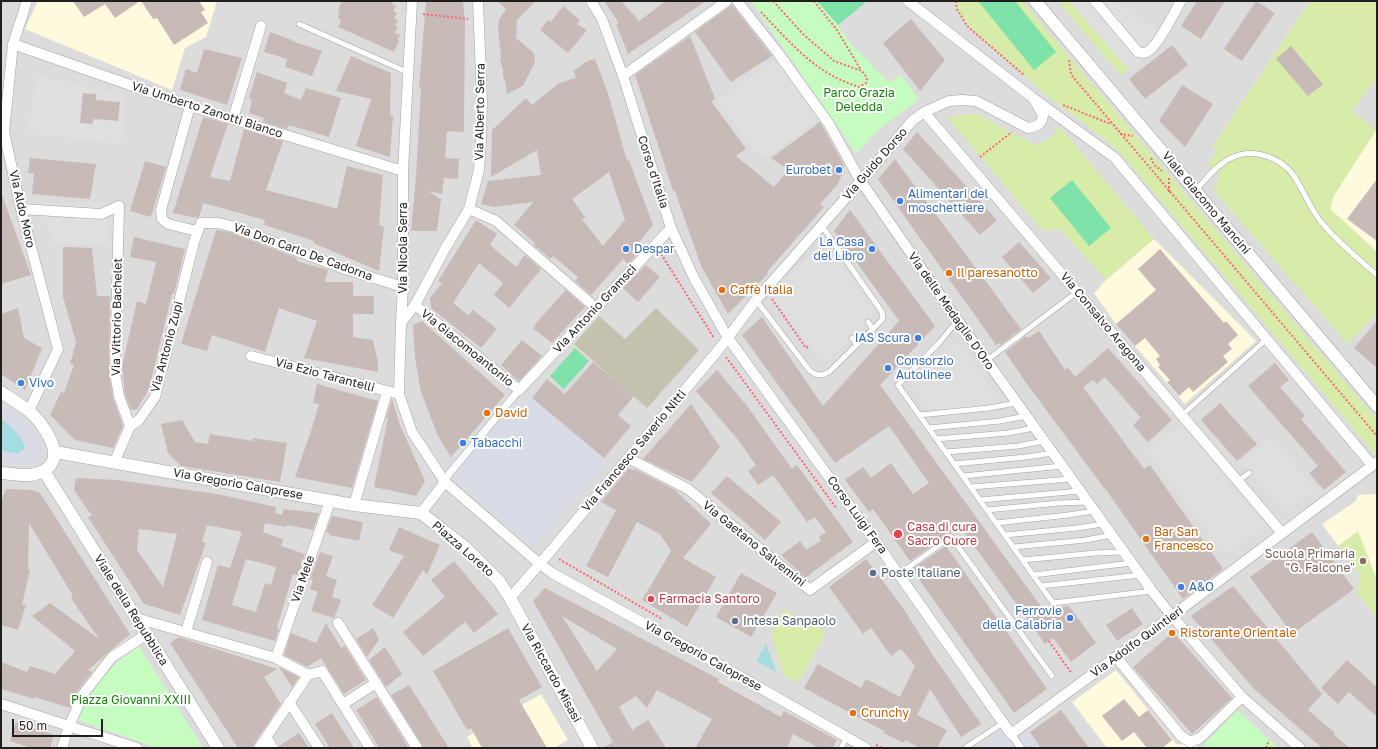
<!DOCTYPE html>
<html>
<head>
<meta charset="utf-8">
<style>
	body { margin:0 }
	#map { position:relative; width:1378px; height:749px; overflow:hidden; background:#f0eae4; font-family:"Golos Text",sans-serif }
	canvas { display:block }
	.frame { position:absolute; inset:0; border:2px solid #1f1f1f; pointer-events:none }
	.scale { position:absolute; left:12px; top:719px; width:91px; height:18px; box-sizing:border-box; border:2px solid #1f1f1f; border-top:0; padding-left:5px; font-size:12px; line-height:14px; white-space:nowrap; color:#1f1f1f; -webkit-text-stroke:3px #fff; paint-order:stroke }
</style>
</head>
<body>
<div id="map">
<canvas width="1378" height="749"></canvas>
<div class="frame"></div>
<div class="scale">50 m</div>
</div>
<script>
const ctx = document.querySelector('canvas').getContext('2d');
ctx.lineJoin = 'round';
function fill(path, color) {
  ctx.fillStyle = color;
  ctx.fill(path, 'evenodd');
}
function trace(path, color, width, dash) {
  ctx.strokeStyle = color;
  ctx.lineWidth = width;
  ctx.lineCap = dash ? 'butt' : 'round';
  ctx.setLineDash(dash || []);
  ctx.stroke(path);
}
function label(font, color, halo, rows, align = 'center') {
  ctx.font = font + ' "Golos Text",sans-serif';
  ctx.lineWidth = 4;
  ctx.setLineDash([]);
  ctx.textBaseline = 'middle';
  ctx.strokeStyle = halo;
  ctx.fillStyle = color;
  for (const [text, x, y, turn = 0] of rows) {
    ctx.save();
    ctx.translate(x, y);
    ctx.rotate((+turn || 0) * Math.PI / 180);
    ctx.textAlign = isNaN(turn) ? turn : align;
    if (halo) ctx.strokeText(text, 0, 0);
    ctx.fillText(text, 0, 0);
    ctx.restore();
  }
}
fill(new Path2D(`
	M1,1h1376v747h-1376z`), '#dddcdc');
fill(new Path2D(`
	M38,1h179l-11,36 -21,11 -13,42 -147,-61z
	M1377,128v124l-47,-43 3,-12z
	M1154,239l102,102 -71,63 -69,-80 -22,-31 12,-13z
	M1377,494v125l-19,-26 2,-17 -38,-52 34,-23 2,-6z
	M1116,670l60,74 19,1 5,3h-93l-35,-46z
	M541,694l27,46 -14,8h-81l-6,-11z`), '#fff9de');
fill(new Path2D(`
	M656,308l43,42 -52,58 -73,-64 25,-28 26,23z`), '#c5c1af');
fill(new Path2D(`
	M956,1h66l355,419v33l-2,1 -253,-299 -10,-10 -67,-51 -70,-61 -14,-16 -4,-8z
	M1057,1h12l59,68 -7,6z
	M1310,1h67v76l-25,34 24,19 -43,67 -3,12 47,43v61l-29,31 -134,-153 6,-15 -12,-11 9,-15 -5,-3z
	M969,114l11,1 29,17 28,13c11,-5 17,-8 22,-19l95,113 -48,41 -45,-50h-19l-94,-112 7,-2z
	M1358,531l19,49v39l-19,-26 2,-17 -22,-30z
	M784,609l42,23 -28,51 -14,-8 -13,-41z`), '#d6eca8');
fill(new Path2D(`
	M751,1h66l21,24 12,18 38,39 13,-7 18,24 -38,29 -25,25z
	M139,646l64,102h-45l-81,-28c4,-8 6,-16 11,-23 13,-21 31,-37 51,-51z
	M1237,710l42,38h-78z`), '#c6fcc0');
fill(new Path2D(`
	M817,1h48l1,1 -28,23z
	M978,1h37l41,51 -22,18z
	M1072,180l39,48 -22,18 -39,-48z
	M575,348l14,13 -25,28 -14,-13z`), '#7fe2a9');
fill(new Path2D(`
	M1069,1h44l56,37 -41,31z
	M777,60l42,59 -50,37 -15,-4 -37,-52z
	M35,75l92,21 -5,48 -94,-11z
	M41,203h66v41h-55z
	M818,248l16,9 42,57 -47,46 -5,2 -4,-2 -11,-14 -34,-46 -1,-4 1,-5z
	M959,342l41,60 -4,3 -65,7 -23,-33z
	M1182,425l84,101 -41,29 -78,-105z
	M1270,438l47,53 -33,21 -44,-49z`), '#dfdfdf');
fill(new Path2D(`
	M530,395l76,66 -73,86 -77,-67 -9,-16 61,-66 11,8z
	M1,404l19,14 10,10 9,13 4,9 -3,10 -6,4 -33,-2v-12l16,4 -7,-30 -9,-5z
	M1003,732l8,13 19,-13 11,16h-28l-2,-3 -4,3h-27z`), '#d9dbe6');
fill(new Path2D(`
	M1,419c11,7 19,16 24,28 -5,10 -15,5 -24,3z
	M766,644l10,28 -20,-11z`), '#a3dddf');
fill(new Path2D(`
	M73,1h67l-25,17 -10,-14 -21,13z
	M141,1h58l6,9 -4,2 7,11 -34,22 -17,-27 -4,1z
	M342,1h51l-1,3 4,2 -3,5 4,2 -3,5 4,2 -3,6 3,1 -3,6 5,2 -3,5 2,1 -5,11 -56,-25 3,-7 -3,-2 2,-6 -2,-2z
	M426,1h37l2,20 -1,111 -17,-1 -2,27 14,1 -1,20 -14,-1 -2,16 -14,-3 13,8 -4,32h-26l5,-55 5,-88h-2z
	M497,1h39l-19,19 -1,18 18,15 1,9 -12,24 -16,8 -2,-13 -2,-4v-8l-3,-9 1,-3 -3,-27 1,-11 7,-10z
	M604,1h17l18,20 27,-20h40l-78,53 -12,-30 3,-1z
	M1197,1h28l-24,38 -20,-13z
	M1256,1l19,12 -33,48 -18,-12z
	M732,5l40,51 -41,26 -36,-50z
	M563,6l17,14 -3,4 10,6 -19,23 -28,-23 8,-10 3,2z
	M911,19l34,41 -25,31 -37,-48z
	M270,32l22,8v1l30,10 -10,25 -27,-9 2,-8 -23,-7z
	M690,36l25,63 -4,2 35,48 -10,7 38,31 14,-17 -17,-12 49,-36 23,41 1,6 -6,15 -18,20 4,3 -57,65 1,2 -40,40 -27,-48 -26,-75h-2l-38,-116z
	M1172,45l16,20 -43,34 -16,-20z
	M1291,46l32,38 -15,12 -32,-37z
	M204,49l38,9 -15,47 -47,-15 6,-21 11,4z
	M351,56l40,17 -1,42 3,1 -3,41 -34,-11 15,-47 -35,-8z
	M595,59l13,34 19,68 2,-1 24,65 -22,27 5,4 -8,8 -5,-5 -32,36 -16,-14 3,-4 -25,-21 -3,3 -16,-14 1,-2 -21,-18 19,-23 -40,5 -12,-3 7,-23 53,-6 -4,-25 -46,27 1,-47 34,-32 6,7 27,-22 17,-5 -2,-7 13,-10zM609,172l16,48 -22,26 -21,-27 3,-2 -13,-18z
	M257,72l30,11 -3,10 17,7 5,-12 35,10 -12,39 -40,-12 -2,4 -24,-7 1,-4 -15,-5 3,-13 -3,-2z
	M1182,85l31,19 -28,43 -26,-26z
	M83,93l13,1v6l24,2 -2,19 -24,-2 -2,5 -12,-1z
	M203,117l25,7 -18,53 20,4 14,-52 39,12 -17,49 58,15 13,4 10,-43 36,9 -4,50 5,2 -5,44 -66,-28 1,-2 -50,-16 1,-5 -62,-17 -4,14 -2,1 -24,-5z
	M917,132l80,88 -17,15 -77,-86z
	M30,158l66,6 -6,35 -58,-5 2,-21h-6z
	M895,159l126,170 -20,16 -2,-2 -3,2 -118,-166z
	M145,161l21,6 -15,50 -21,-6z
	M1377,179v62l-30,-22z
	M1,195h1l29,80 -30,9z
	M850,210l85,116 -55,59 162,223 27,-2 27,37 -25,19 -18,-24 -8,6 -85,-118 -50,35 -37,-52 -4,3 -24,-32 18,-13 8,11 20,-15 22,31 16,-11 -40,-57 -54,37 -93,-128 20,-18 61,89 76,-85 -65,-90z
	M476,220l21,14 -7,11 26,22 9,-12 16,14 -32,39 -15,-13 9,-12 -24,-20 -26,40 15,12 5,-5 24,19 -16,19 -50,-40 -1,-10 12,-15 -4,-2z
	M216,230l13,2 68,26v3l31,9 -3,12h28v14h21v18h-21v23l20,3 5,23v9l-74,-14 13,-37 -38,-13 -14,44 -53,-17 -5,16 -26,-7z
	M134,237l51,12 -11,45h-2l-23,95 -12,20 -6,1 -6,-16 -3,-28 15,-65 9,3 10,-42 -26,-5z
	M1019,242l32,36 -18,15 -31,-36z
	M63,247l29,1 5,48h13l-1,78 4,24 10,28 -10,22 -38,-8 -25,-25 11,-23 3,1 10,-28 -4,-1 6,-22 -13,-45z
	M1160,249l64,74 2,-2 12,14 -10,9 4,5 -9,7 5,6 -35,30 -4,-5 -10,9 -12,-14 3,-2 -12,-13 2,-2 -4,-6 4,-3 -15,-18 -10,8 -19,-22 40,-34 -18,-21z
	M646,265l14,12 -22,25 -15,-14z
	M566,290l19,17 -33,36 -19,-15 3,-3 -1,-1z
	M18,308l6,30 18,10 -17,42 -24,-16v-60z
	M422,321l83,74 -54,62 -13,-21 -17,-44 -6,-34 -2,-33z
	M1377,321v47l-23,-20z
	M1039,331l26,39 3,-3 7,10 33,-29 64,72 -24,22 -15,-17 8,-7 -36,-41 -8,7 -4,-4 -10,7 61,82 6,-4 73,104 -40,30 -79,-112v1l-75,-101 -24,-35 21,-16 2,2z
	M522,340l20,16 -23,25 -18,-16z
	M593,362l41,34 -16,19 13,11 -27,32 -72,-60 15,-19 18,15z
	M1275,363l14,17 -9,7 25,29 -4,3 45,53 -22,18 -15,-17 9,-7 -70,-80z
	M717,370l30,36 45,63 5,-4 56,77 -48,36 -24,-23 19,-14 6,9 15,-9 -2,-4 7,-5 -11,-15 -8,5 -34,-47 -15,10 -10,-14 8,-6 -21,-29 -39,-45z
	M317,384l61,17 -26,87 -57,-11 16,-46 8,-27 -6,-1z
	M392,399l8,26 25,56 -9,15 -42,-9 14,-69h-2z
	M1220,403l37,41 -20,17 -36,-41z
	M691,404l29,43 -28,35 -49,-23z
	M182,420l13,22 13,2 2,-10 43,7v-3l34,5 -7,39 -99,-16 -13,-13 -7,-29z
	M629,468l4,2 2,-1 40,21 36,34 -28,34 33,19 -29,50 -45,-27 29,-49 -11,-17 -23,-12 -29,55 -22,-11 30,-56 -15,-8z
	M727,476l54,46 -16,18 -54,-47z
	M76,478l41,2 100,14 59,13 -1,6 7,2 2,-6 35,4 -6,17 -26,-5 -1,2 -21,-4 -2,9 20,7 -2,7 24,8 -7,21 -5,-1 -16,54 2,1 -4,12 -73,-21 16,-55 12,3 12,-36 -35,-7 -5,17 4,1 -26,72 -36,-11 -56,-87 4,-1 -18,-26zM139,529l38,5 -14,53 -26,-37zM246,559l30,8 -5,18 -6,-2 -9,29 -24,-7z
	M6,489l26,1 8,3 90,141 -42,36 4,2 -14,18 -8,18 -36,-11v2l-33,-10v-27l26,10 3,-6 25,8 20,-23 -43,-35 18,-13 49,36 -28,-41 2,-2 -44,-73 -1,46 2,1 -8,35h4l-8,25 -17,-5v-122z
	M332,516l31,6 -4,19 -30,-6v-2l-3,-1z
	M399,527l41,18 -13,30 -4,-5 -30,48 -21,-13 32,-49 -15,-6z
	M1312,532l42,57 -62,45 -42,-57z
	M946,546l101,143 -33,24 -101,-142 2,-2 -1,-1z
	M320,552l13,4 -7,20 11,4 -5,17 9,3 -7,18 -23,-7 7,-19 -8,-3 3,-9 -3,-1z
	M866,559l37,49 29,46 49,70 -20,13 -31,-48 -13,26 30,15 -10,18h-17l-15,-8 -1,3 -21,-10 1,-2 -80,-43 14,-24 43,24 5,-9 34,18 15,-31 -14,-17 -10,7 -20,-28 -8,6 -34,-47z
	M454,561l44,53 -24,19 -9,-11 -42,34 -20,-24 42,-35 -14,-17z
	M741,573l36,20 -26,44 -35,-20z
	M1233,586l89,108 -14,16 27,23 -1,2 16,13h-28l-68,-59 -63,-73z
	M545,588l174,91 -1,3 63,35 3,-6 53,29 -5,8h-13l-26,-14 -6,14h-92l17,-29 -55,-29 -10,18 -11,-12 -17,11 13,23 16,-10 18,28h-63l10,-6 -80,-141zM562,616l55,33 -20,22z
	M1132,608l11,16 -26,17 -11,-16z
	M326,623l15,25 4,-2 21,34 -22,14 -23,-36 -14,9 -23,-12 7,-22 25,10z
	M373,628l6,11 -12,18 -11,-18z
	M508,628l34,59 -23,13 28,48h-65l-11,-20 -4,2 -34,-59z
	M1173,632l59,66 -40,36 -59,-67z
	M179,637l98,32 -13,8 17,27 -27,40 -1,4h-15l-68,-105z
	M385,647l17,27 -16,13 -17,-27z
	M1347,660l30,27v30l-28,-25 -11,12 -17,-16z
	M279,667l20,10 -7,10z
	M409,685l40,63h-26l-1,-3 -31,-50z
	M377,697l32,51h-30l-23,-38z
	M1124,699l15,18 9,-7 24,30 -10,8h-15l-13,-16 -12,9 -20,-25z
	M1061,710l28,38h-48l-11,-16z
	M332,713l22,35h-24l-15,-24z
	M16,722l38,13 -4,13h-19l-21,-7z
	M299,733l10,15h-30v-2z`), '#c8bbb7');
const service = new Path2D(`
	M299,24l110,49
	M1196,190c10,-11 20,-24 33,-31 22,-12 51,-3 65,17 10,15 16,33 28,47 16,19 36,36 55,52
	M756,300l54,71c7,5 12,5 19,1l52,-51 2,-3 -1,-6 -60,-86
	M957,321l-18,22 -41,42 155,218 99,-12
	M868,322l5,7
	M852,338l5,7
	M986,361l91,-69
	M919,415l70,-7 27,-5
	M1182,415l85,-76
	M929,428l71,-7 26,-5
	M936,439l72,-6 26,-5
	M946,452l72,-6 26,-5
	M954,464l72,-7 27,-4
	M963,476l99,-10
	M1238,481l11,-8
	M971,487l100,-8
	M980,500l100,-9
	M987,510l72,-7 29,-1
	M996,523l72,-8 26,-4
	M1005,535l72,-7 26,-4
	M1014,547l72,-7 26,-5
	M1023,560l72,-7 28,-1
	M899,574l52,-37 101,139
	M1033,575l98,-12
	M1041,586l100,-11
	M841,748l6,-11
	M965,748l38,-25`);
const pedestrian = new Path2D(`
	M445,482l4,-8 70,-84
	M1011,734l10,14`);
const minor = new Path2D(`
	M27,1l-14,43 -9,88 17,77 37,140 -29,62
	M412,1l-9,170v116l-2,36 -2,71 13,38 33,50 95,82 12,9 166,91 148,84
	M591,1l11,18 21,57 48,152 23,50 34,60 148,204 135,192 161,-118 205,-154
	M737,1l41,52 51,71 31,56 91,131 201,280 20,25 70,81 58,51
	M908,1l125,97 82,60 257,307
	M1095,1l43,51c3,1 6,1 9,0 10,-4 28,-41 34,-51
	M13,44l177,62 213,65
	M623,76l104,-75
	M190,106l-29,104 1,9 6,5 29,7
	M924,112l358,421
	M233,119l28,-93
	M21,209l80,5 18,-8 -4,167 4,23 11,30
	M469,209l27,12 100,87
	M415,305l104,85 152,-162
	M401,323l14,-18 31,-58 23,-38 10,-39 2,-29 1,-40 -4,-100
	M251,356l148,38
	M628,458l60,31 122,101 66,-48
	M114,463l16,-37 9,-6 16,-23 39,-155 7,-19h16l14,3 114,43 58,18
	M354,505l33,-113
	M421,513l24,-31
	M510,598l39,-45 171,-205 36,-48 124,-141 32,-38 12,-9 25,-11 13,-1 14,1 52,27c8,-1 14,-3 15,-13l-10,-17
	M136,618l140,40 32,17 14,-4 48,77
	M338,623l79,125
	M186,632l21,-70
	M1116,657l65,79 9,6 10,-4 42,-41
	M276,658l54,-157
	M289,702l30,46
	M1,704l136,44
	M343,704l33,-21
	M266,737l7,11
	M62,748l7,-22 15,-33 28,-36 35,-23
	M259,748l49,-73`);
const tertiary = new Path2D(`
	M1035,1l342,405
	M1,392c9,6 19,12 28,19 14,12 40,47 14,60 -12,7 -29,3 -42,2
	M55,452l299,53 67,8 45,35 33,33 11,17 82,150
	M44,471l174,277`);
trace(service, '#a3a3a3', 6);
trace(pedestrian, '#a3a3a3', 8);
trace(minor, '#a3a3a3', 11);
trace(tertiary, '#a3a3a3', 13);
trace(new Path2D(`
	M814,1l23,29 24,40
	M956,1l1,8 10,17 57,49
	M761,12c22,23 44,49 72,64 7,4 15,7 23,10l3,1 7,-4 1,-5 -5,-7 -28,-10 -31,-27 -30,-33
	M423,14l45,5
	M1069,60l2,14 2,3 304,359
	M1063,105l48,19
	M1120,134l13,2
	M980,157l32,-25
	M1151,158l3,7 8,6
	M1169,178v14
	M661,254l53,84
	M772,299l34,49 3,-2
	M726,357l111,152
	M559,559l103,60
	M1049,641l23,33
	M876,745l6,3
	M1266,748l3,-8`), '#ff6673', 2, [2, 2]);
trace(service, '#fff', 5);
trace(pedestrian, '#fff', 7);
trace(minor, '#fff', 10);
trace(tertiary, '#fff', 12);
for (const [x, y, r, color] of [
	[839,170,4,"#3f7fe0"],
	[900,201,4,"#3f7fe0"],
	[626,249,4,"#3f7fe0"],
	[872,249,4,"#3f7fe0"],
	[949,273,4,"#e8710a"],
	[722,290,4,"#e8710a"],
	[918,338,4,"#3f7fe0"],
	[888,368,4,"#3f7fe0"],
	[21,383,4,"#3f7fe0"],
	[487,413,4,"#e8710a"],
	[463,443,4,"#3f7fe0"],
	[898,534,5,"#e0444e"],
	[1146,539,4,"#e8710a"],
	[1363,561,4,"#8d6e63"],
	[873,573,4,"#5c6f8a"],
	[1181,587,4,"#3f7fe0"],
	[651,599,4,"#e0444e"],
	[1070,618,4,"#3f7fe0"],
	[735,621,4,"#5c6f8a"],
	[1172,633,4,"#e8710a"],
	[853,713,4,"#e8710a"]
]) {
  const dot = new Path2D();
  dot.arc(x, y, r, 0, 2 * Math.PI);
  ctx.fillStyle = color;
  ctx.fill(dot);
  trace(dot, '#fff', 1.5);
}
label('12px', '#148207', '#fff', [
	["Parco Grazia",859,93],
	["Deledda",859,107],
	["Piazza Giovanni XXIII",131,700]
]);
label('12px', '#1f1f1f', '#fff', [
	["Via Umberto Zanotti Bianco",207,110,18],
	["Via Alberto Serra",480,112,-89],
	["Via Guido Dorso",875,164,-49],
	["Corso d'Italia",653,172,72],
	["Viale Giacomo Mancini",1206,203,50],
	["Via Aldo Moro",22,209,77],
	["Via Nicola Serra",403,248,-90],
	["Via Don Carlo De Cadorna",303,252,20],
	["Via Antonio Gramsci",595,309,-47],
	["Via delle Medaglie D'Oro",951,311,55],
	["Via Vittorio Bachelet",117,317,-89],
	["Via Consalvo Aragona",1103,322,50],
	["Via Antonio Zupi",167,347,-75],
	["Via Giacomoantonio",467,348,39],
	["Via Ezio Tarantelli",325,375,15],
	["Via Francesco Saverio Nitti",634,451,-50],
	["Via Gregorio Caloprese",238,484,10],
	["Corso Luigi Fera",857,515,54],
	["Via Gaetano Salvemini",754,544,39],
	["Piazza Loreto",463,549,41],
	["Via Mele",303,579,-71],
	["Viale della Repubblica",131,610,58],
	["Via Adolfo Quintieri",1137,642,-36],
	["Via Gregorio Caloprese",703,656,29],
	["Via Riccardo Misasi",551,673,61]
]);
label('12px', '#366cbe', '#fff', [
	["Eurobet",831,170,"right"],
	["Alimentari del",908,194],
	["moschettiere",908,208],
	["La Casa",864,242,"right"],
	["del Libro",864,256,"right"],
	["Despar",634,249],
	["IAS Scura",910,338,"right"],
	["Consorzio",896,361],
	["Autolinee",896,375],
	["Vivo",29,383],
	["Tabacchi",471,443],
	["A&O",1189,587],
	["Ferrovie",1062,611,"right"],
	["della Calabria",1062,625,"right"]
], 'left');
label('12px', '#c56008', '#fff', [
	["Il paresanotto",957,273],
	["Caffè Italia",730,290],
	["David",495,413],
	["Bar San",1154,532],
	["Francesco",1154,546],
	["Ristorante Orientale",1180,633],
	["Crunchy",861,713]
], 'left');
label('12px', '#be3a42', '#fff', [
	["Casa di cura",907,527],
	["Sacro Cuore",907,541],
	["Farmacia Santoro",659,599]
], 'left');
label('12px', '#785e54', '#fff', [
	["Scuola Primaria",1355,554],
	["\"G. Falcone\"",1355,568]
], 'right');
label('12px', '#4e5e75', '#fff', [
	["Poste Italiane",881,573],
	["Intesa Sanpaolo",743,621]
], 'left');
</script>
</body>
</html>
